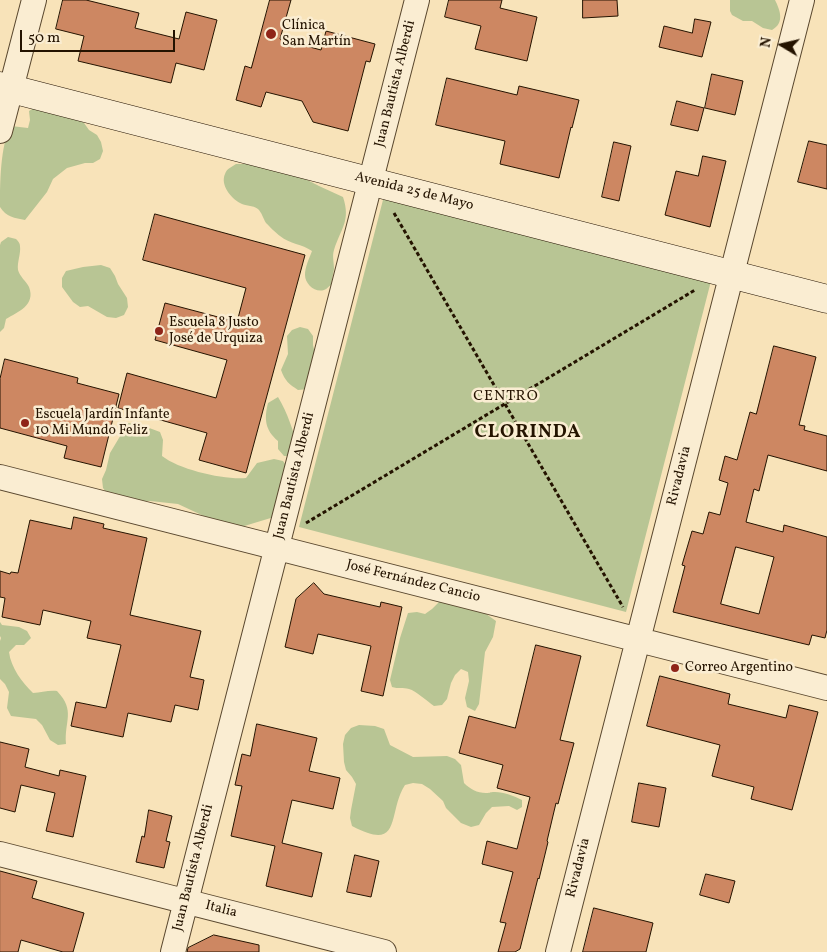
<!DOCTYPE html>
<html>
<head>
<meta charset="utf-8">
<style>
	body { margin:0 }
	#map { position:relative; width:827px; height:952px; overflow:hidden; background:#f8e3b9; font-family:Vollkorn,serif }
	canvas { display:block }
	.north { position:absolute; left:757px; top:20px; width:50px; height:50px; -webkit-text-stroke:4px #faedd2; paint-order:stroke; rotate:279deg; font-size:14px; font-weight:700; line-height:20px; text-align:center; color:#241300 }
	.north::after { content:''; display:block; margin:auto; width:18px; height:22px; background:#241300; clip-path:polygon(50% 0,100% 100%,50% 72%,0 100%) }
	.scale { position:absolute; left:20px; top:30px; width:155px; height:22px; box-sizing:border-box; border:2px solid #241300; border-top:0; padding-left:6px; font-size:15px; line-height:18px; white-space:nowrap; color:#241300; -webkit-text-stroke:4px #faedd2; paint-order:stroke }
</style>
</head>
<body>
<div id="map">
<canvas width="827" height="952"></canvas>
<div class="north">N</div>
<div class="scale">50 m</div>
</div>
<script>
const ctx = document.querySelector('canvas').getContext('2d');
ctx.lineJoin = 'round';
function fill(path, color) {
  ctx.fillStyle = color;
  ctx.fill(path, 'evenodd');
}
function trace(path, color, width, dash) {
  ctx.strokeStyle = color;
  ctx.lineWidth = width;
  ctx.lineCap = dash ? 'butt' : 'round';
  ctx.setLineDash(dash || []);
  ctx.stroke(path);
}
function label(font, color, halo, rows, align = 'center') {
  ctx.font = font + ' Vollkorn,serif';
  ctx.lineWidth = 5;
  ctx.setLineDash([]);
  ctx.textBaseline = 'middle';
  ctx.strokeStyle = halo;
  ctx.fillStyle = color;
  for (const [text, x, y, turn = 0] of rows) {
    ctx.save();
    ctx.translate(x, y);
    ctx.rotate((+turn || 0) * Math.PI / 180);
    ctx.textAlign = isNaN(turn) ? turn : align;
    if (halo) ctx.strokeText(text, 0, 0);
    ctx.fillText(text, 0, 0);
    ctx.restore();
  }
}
fill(new Path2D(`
	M730,0h45c5,10 10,23 -3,30l-9,-2 -11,-7h-9l-11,-6 -2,-4z
	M37,106l40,12 7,5 5,7 8,5 4,7 2,9 -3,8 -7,4h-8l-18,5 -14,11 -6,13 -22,28c-10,-2 -19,-3 -25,-13 0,-22 0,-62 11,-81l17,2 2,-8 -1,-9z
	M236,164h17l35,6 31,16 24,11c8,24 -2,31 -9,53 -2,6 0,12 0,19 -1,5 -2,11 -3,16 -2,1 -4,4 -7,5 -9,3 -19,-6 -19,-15 0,-8 4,-16 7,-24 -10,-7 -22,-7 -32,-15 -3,-2 -11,-10 -14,-13 -3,-5 -4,-10 -8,-14 -5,-4 -13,-3 -18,-6 -9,-5 -20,-18 -15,-29 2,-6 7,-7 11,-10z
	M384,196l327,85 -85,331 -327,-85z
	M8,237l8,2c2,2 4,4 4,7 1,8 -3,16 -2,24 2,7 8,11 11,17 7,18 -11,25 -23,32l-2,9 -4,4v-87l1,-3z
	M101,265l9,3 5,8 3,8 9,14 1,9 -4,8 -8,3 -9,-1 -19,-11 -8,1 -7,-5 -11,-15v-9l4,-7 17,-4z
	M300,327l8,2 5,7v9l4,18 -9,26 -10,1c-9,-6 -13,-9 -17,-20l7,-16 -1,-18 5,-6z
	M278,397c10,17 15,33 20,51l-5,8h-9l-6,-7v-8c-13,-11 -14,-22 -10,-38z
	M128,423l16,3 16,6 3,8 -1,16c18,14 62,24 84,22l11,-15 17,-4 9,2 5,7 -14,49 -33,10 -33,-9 -30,-14 -28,-3h-9l-9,1 -24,-7 -5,-7 -1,-9 4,-9 4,-17z
	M447,601l35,10 14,10 -3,16 -8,15 -6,52 -4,7 -8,-4 -2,-9 4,-17 -1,-9 -7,-3 -6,6 -4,8 -4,16 -5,6 -8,1c-7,-5 -18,-15 -25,-17 -6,-2 -11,0 -17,-2l-2,-7 10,-42 8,-25 9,-1 8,2 7,-5 7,-7z
	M0,622l2,3 17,2 8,4 4,7 -7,7h-8l-7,7c2,16 13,30 24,41 8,0 15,-3 24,-2 19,20 7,30 9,53l-8,1 -8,-5 -8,-15 -6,-6 -25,-3 -4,-8 2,-16 -4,-8 -5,-5v-38l1,-3 -1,-2z
	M359,725l16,1 9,3 6,16 23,12 34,-1 8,3 6,6 3,18c6,6 13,10 22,10 6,0 2,-1 9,-1 9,0 19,4 27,8v7l-5,3 -8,-4 -17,1 -6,6 -7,12 -8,2 -10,-4 -15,-15 -3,-7 -13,-12 -8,-5 -9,-1 -8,2c-18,28 -2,68 -53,41l-2,-8 1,-8 5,-26 -4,-7 -6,-7 -2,-8 -1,-18 2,-9 6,-7z`), '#b8c594');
const building = new Path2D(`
	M63,0h23l53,13 -4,15 44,11 7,-27 31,8 -13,50 -28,-7 -5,20 -93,-22 6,-25 -28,-7z
	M270,0h21l-11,39 41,11 5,-19 49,13 -5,18 -4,-1 -18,70 -35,-9 -11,-21 -36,-9 -5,15 -25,-7 9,-34 6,2z
	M449,0h53l-2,8 37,9 -10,44 -52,-12 6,-23 -36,-9z
	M583,0h34l1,16 -35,2z
	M695,19l16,3 -9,35 -43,-10 5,-21 28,7z
	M712,74l31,7 -8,34 -30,-7z
	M447,78l70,17 2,-9 60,14 -7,28 -1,-1 -12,51 -59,-14 5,-23 -69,-16z
	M677,101l27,7 -6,23 -27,-6z
	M809,141l18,4v44l-29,-7z
	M614,142l17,4 -12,55 -17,-4z
	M703,156l23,5 -16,66 -45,-12 11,-44 22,5z
	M155,214l150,41 -59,218 -47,-13 8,-27 -89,-25 9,-35 89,25 11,-38 -72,-20 10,-37 72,19 9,-34 -103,-28z
	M774,346l42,11 -17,68 6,1 -1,4 23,6v35l-59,-16 -9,36 -5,-2 -8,33 37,10 1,-7 43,12v93l-2,8 -13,-3 -3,10 -136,-33 12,-46 -3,-1 10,-34 11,3 6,-22 11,3 8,-32 -9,-3 6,-24 12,4 13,-48 6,2zM736,547l38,10 -15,57 -38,-10z
	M5,359l73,19 -1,5 42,11 -18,73 -37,-9 3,-12 -67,-18v-49z
	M74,517l30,7 -1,4 44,10 -17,77 71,16 -11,46 14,3 -6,30 -23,-5 -4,17 -43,-9 -5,24 -52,-11 5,-24 30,6 15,-63 -34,-7 4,-17 -48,-11 -3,15 -38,-8 3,-19 -5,-1v-26l10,3 1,-2 7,1 12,-53 41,9z
	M314,583l10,11 56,13 1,-5 21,5 -19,89 -22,-5 10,-45 -53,-12 -5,20 -28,-7 11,-48z
	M536,645l45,11 -21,84 14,3 -16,61 -2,-1 -9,38 1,1 -9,37 -1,-1 -18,71 -5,3h-17l8,-29 -6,-1 13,-50 -31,-8 5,-23 30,8 13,-52 -33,-9 6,-23 -44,-12 10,-37 46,12z
	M660,676l70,18 -2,10 58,14 3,-13 29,7 -26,98 -41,-11 3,-12 -42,-11 8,-31 -73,-19z
	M257,724l60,14 -8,33 31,7 -7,31 -41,-9 -10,43 40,10 -10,44 -46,-11 9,-40 -44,-10 11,-50 -7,-1 7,-31 8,2z
	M0,742l29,7 -4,18 34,9 1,-6 26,6 -13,61 -27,-6 9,-38 -34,-8 -6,27 -15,-4z
	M639,783l27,5 -7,39 -27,-5z
	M149,810l23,6 -6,25 4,1 -6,26 -28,-6 6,-26 2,1z
	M355,855l24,6 -8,36 -24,-5z
	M0,871l37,10 -5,17 52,15 -11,39h-10l-42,-12 -3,12h-18z
	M706,874l29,7 -6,22 -29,-8z
	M594,908l59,15 -7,29h-63z
	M214,935l45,10v7h-72l1,-4z`);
fill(building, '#cd8762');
trace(building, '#241300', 1);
const street = new Path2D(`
	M0,131l34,-131
	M0,477l827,211
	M0,854l384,98
	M173,952l244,-952
	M558,952l244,-952`);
const secondary = new Path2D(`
	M0,86l827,213`);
trace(street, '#59472e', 26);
trace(secondary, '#241300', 29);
trace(new Path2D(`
	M394,213l229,394
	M306,523l389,-233`), '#241300', 3, [4, 2.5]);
trace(street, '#faedd2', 24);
trace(secondary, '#faedd2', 28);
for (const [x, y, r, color] of [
	[271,34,6,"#8f2418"],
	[159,331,5,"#8f2418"],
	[25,423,5,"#8f2418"],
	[675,668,5,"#8f2418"]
]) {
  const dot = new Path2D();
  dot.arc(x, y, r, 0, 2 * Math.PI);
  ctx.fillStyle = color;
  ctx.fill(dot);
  trace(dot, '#faedd2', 2);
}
label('14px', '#241300', '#faedd2', [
	["Clínica",282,26],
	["San Martín",282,42],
	["Escuela 8 Justo",169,323],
	["José de Urquiza",169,339],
	["Escuela Jardín Infante",35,415],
	["10 Mi Mundo Feliz",35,431],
	["Correo Argentino",685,668]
], 'left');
label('14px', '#241300', '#faedd2', [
	["Juan Bautista Alberdi",396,84,-76],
	["Avenida 25 de Mayo",414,192,14],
	["Juan Bautista Alberdi",295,476,-76],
	["Rivadavia",680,476,-76],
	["José Fernández Cancio",413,582,14],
	["Juan Bautista Alberdi",194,868,-76],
	["Rivadavia",579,868,-76],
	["Italia",221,910,14]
]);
ctx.letterSpacing = '1px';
label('15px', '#241300', '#faedd2', [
	["CENTRO",506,397]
]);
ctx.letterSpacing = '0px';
ctx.letterSpacing = '1px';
label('bold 19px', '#241300', '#faedd2', [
	["CLORINDA",528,434]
]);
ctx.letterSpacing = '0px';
</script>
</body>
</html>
